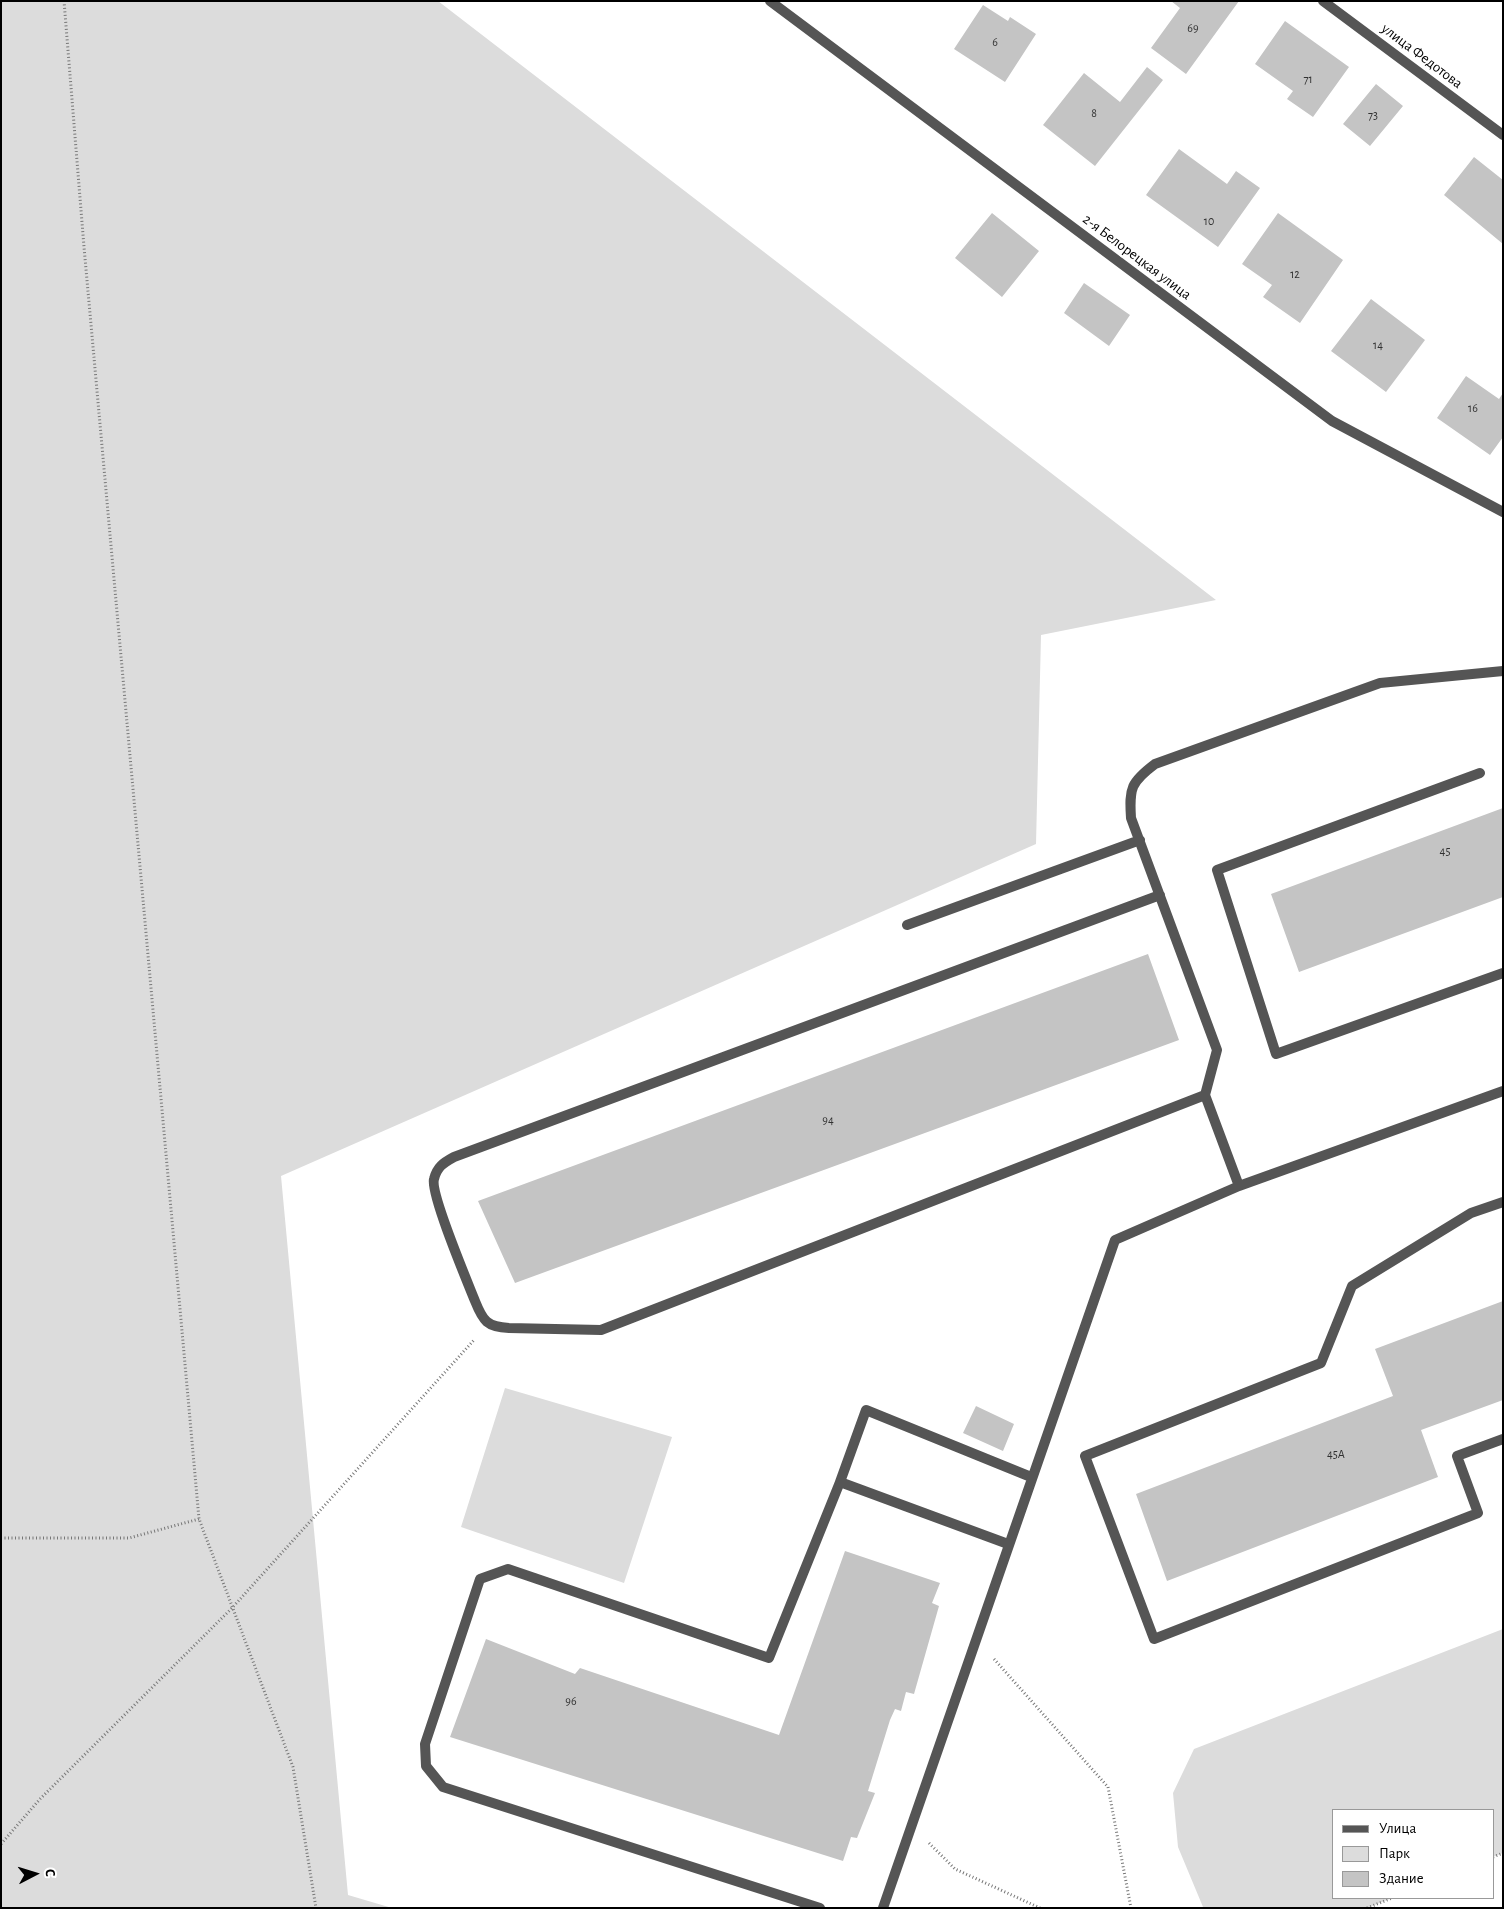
<!DOCTYPE html>
<html>
<head>
<meta charset="utf-8">
<style>
	body { margin:0 }
	#map { position:relative; width:1504px; height:1909px; overflow:hidden; background:#fff; font-family:"Alegreya Sans",sans-serif }
	canvas { display:block }
	.frame { position:absolute; inset:0; border:2px solid #000; pointer-events:none }
	.legend { position:absolute; left:1332px; top:1809px; width:162px; height:90px; box-sizing:border-box; background:#fff; border:1px solid #999; margin:0; padding:6px 9px; list-style:none; font-size:15px; color:#000 }
	.legend li { display:flex; align-items:center; gap:10px; height:25px }
	.legend b { width:25px; border:1px solid #999 }
	.north { position:absolute; left:10px; top:1849px; width:50px; height:50px; -webkit-text-stroke:4px #fff; paint-order:stroke; rotate:85deg; font-size:14px; font-weight:700; line-height:20px; text-align:center; color:#000 }
	.north::after { content:''; display:block; margin:auto; width:18px; height:22px; background:#000; clip-path:polygon(50% 0,100% 100%,50% 72%,0 100%) }
</style>
</head>
<body>
<div id="map">
<canvas width="1504" height="1909"></canvas>
<div class="frame"></div>
<ul class="legend">
<li><b style="height:6px;background:#555"></b>Улица</li>
<li><b style="height:14px;background:#dcdcdc"></b>Парк</li>
<li><b style="height:14px;background:#c4c4c4"></b>Здание</li>
</ul>
<div class="north">С</div>
</div>
<script>
const ctx = document.querySelector('canvas').getContext('2d');
ctx.lineJoin = 'round';
function fill(path, color) {
  ctx.fillStyle = color;
  ctx.fill(path, 'evenodd');
}
function trace(path, color, width, dash) {
  ctx.strokeStyle = color;
  ctx.lineWidth = width;
  ctx.lineCap = dash ? 'butt' : 'round';
  ctx.setLineDash(dash || []);
  ctx.stroke(path);
}
function label(font, color, halo, rows, align = 'center') {
  ctx.font = font + ' "Alegreya Sans",sans-serif';
  ctx.lineWidth = 4.5;
  ctx.setLineDash([]);
  ctx.textBaseline = 'middle';
  ctx.strokeStyle = halo;
  ctx.fillStyle = color;
  for (const [text, x, y, turn = 0] of rows) {
    ctx.save();
    ctx.translate(x, y);
    ctx.rotate((+turn || 0) * Math.PI / 180);
    ctx.textAlign = isNaN(turn) ? turn : align;
    if (halo) ctx.strokeText(text, 0, 0);
    ctx.fillText(text, 0, 0);
    ctx.restore();
  }
}
fill(new Path2D(`
	M1,1h437l778,599 -175,35 -5,209 -755,332 67,719 44,13h-391z
	M505,1388l167,49 -48,146 -163,-56z
	M1503,1629v224l-10,4v-47h-160v88h59l-25,10 -164,-1 -25,-60 -5,-54 21,-44z`), '#dcdcdc');
fill(new Path2D(`
	M1171,1h68l-53,73 -35,-26 29,-40z
	M983,5l25,16 2,-4 26,17 -31,48 -51,-33z
	M1285,21l64,46 -36,50 -26,-18 6,-8 -38,-27z
	M1147,67l16,13 -68,86 -52,-41 41,-52 36,29z
	M1376,84l27,22 -33,40 -27,-22z
	M1179,149l48,35 9,-13 24,17 -42,59 -72,-52z
	M1474,157l29,23v64l-59,-49z
	M992,213l47,38 -37,46 -47,-39z
	M1278,213l65,47 -43,63 -37,-26 9,-12 -30,-21z
	M1084,283l46,32 -21,31 -45,-33z
	M1371,299l54,41 -39,52 -55,-41z
	M1466,376l33,23 4,-6v44l-13,18 -53,-37z
	M1503,808v89l-204,75 -28,-78z
	M1148,954l31,86 -664,243 -37,-82z
	M1503,1301v99l-82,30 17,47 -271,104 -31,-87 257,-98 -18,-47z
	M976,1406l38,18 -11,27 -40,-18z
	M845,1551l95,32 -8,20 7,3 -25,88 -8,-2 -5,19 -6,-2 -5,11 -22,71 7,2 -18,45 -6,-1 -8,24 -393,-124 36,-98 89,35 5,-6 199,67z`), '#c4c4c4');
trace(new Path2D(`
	M64,1l20,246 115,1272 94,248 23,141
	M1,1538h128l70,-19
	M994,1659l114,128 23,121
	M929,1843l26,26 85,39
	M1,1844l39,-45 192,-191 242,-268
	M1493,1857l10,-4
	M1367,1908l25,-10`), '#777', 3, [1, 2.5]);
trace(new Path2D(`
	M1503,671l-123,12 -225,81c-24,18 -26,24 -24,54l86,232 -12,45 34,91 264,-95
	M1480,773l-263,97 59,184 227,-81
	M1160,895l-706,262c-11,6 -17,10 -20,22 -4,14 33,102 41,122 8,20 12,26 34,27l92,2 604,-235
	M907,925l233,-85
	M1503,1202l-32,11 -119,73 -31,77 -236,93 69,183 324,-126 -21,-57 46,-17
	M840,1482l26,-72 165,67
	M820,1908l-377,-121 -17,-21 -1,-22 55,-165 28,-10 261,89 71,-176 168,62
	M883,1908l232,-668 124,-54`), '#555', 10);
trace(new Path2D(`
	M770,1l562,420 171,91
	M1323,1l180,134`), '#555', 10);
label('12px', '#313131', null, [
	["69",1193,28],
	["6",995,42],
	["71",1308,79],
	["8",1094,113],
	["73",1373,115],
	["10",1209,221],
	["12",1295,274],
	["14",1378,345],
	["16",1473,408],
	["45",1445,851],
	["94",828,1120],
	["45А",1336,1454],
	["96",571,1701]
]);
label('15px', '#000', '#fff', [
	["улица Федотова",1422,56,37],
	["2-я Белорецкая улица",1137,257,37]
]);
</script>
</body>
</html>
